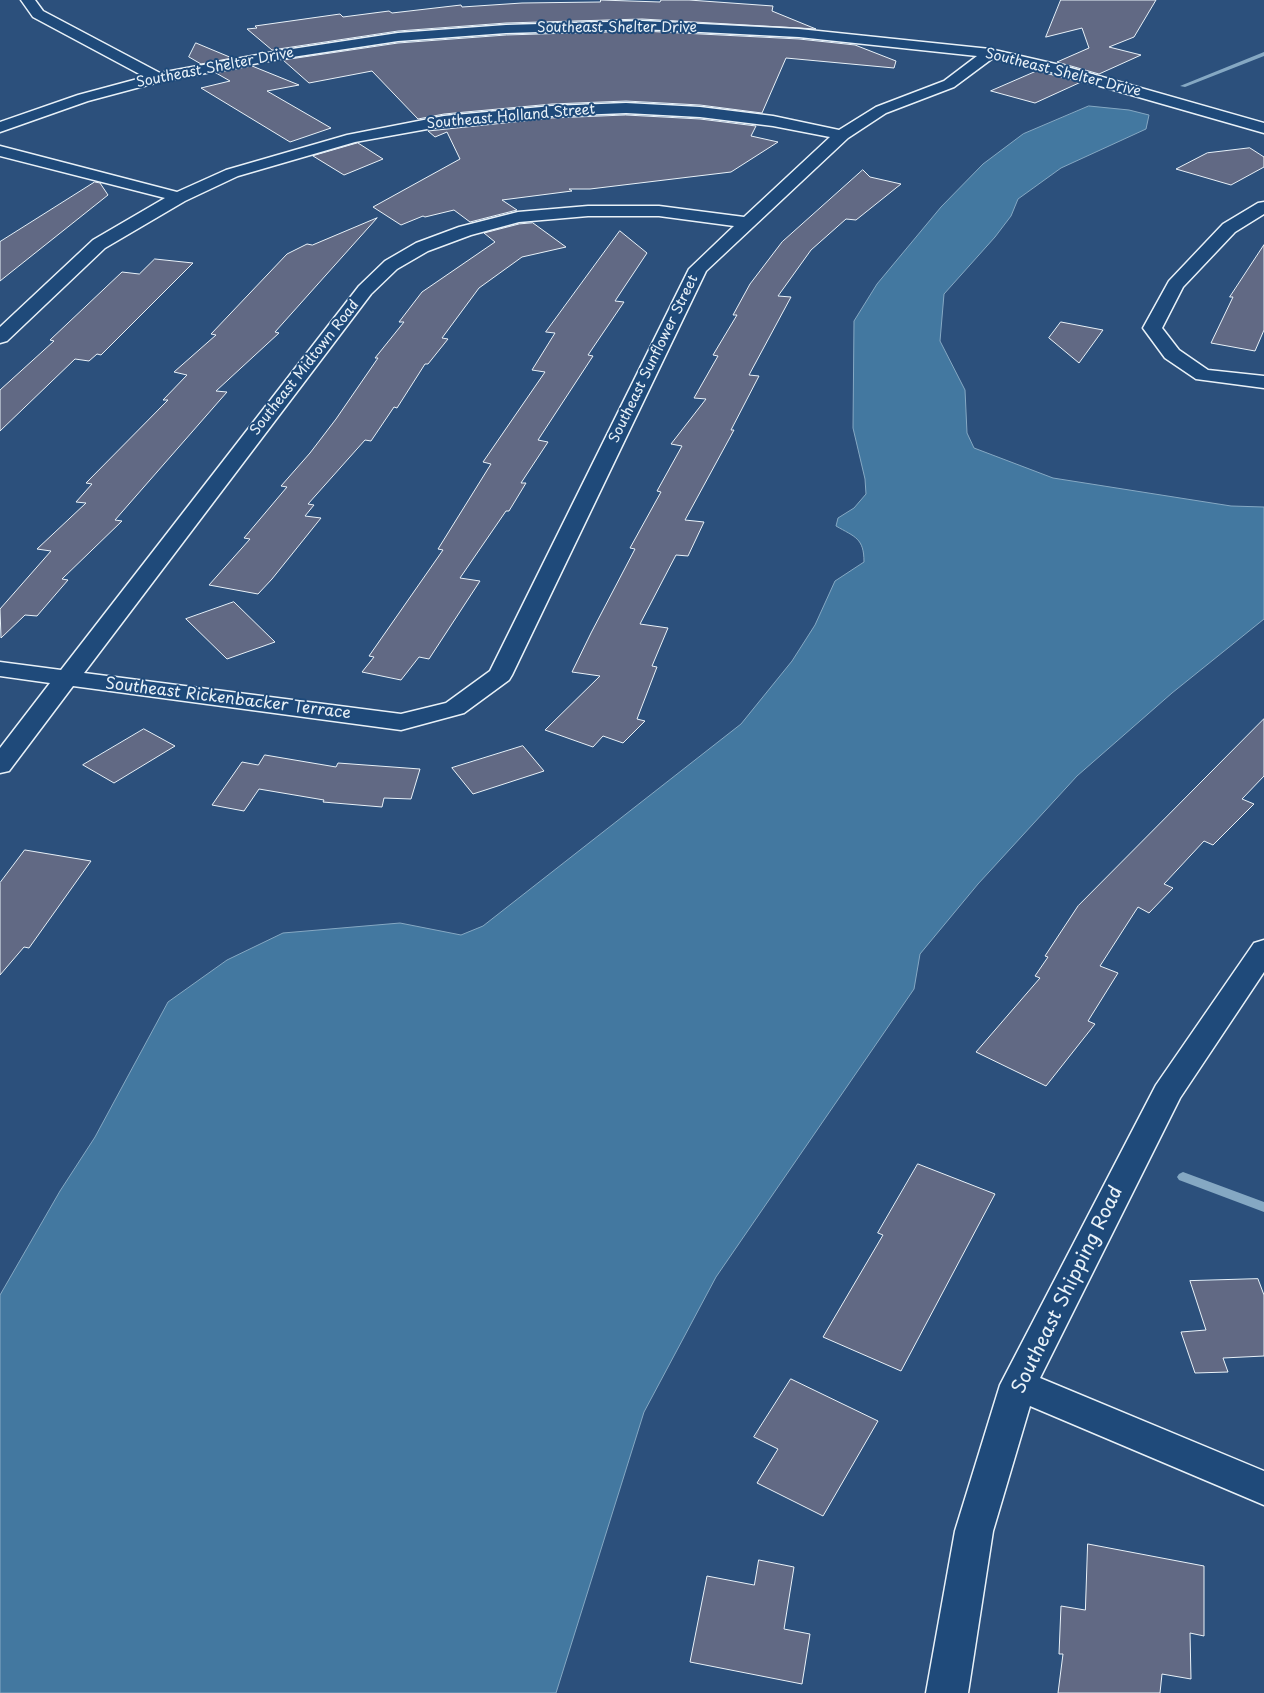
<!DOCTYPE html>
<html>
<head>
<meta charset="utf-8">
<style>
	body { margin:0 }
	canvas { display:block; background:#2c507c }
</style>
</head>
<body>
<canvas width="1264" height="1693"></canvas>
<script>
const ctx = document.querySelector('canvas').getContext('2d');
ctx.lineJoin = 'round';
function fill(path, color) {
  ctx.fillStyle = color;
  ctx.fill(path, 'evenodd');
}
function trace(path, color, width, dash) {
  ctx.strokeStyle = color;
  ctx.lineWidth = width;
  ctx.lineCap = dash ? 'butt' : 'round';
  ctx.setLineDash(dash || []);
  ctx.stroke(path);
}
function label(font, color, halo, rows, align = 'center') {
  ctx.font = font + ' "Playpen Sans",sans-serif';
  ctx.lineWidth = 4;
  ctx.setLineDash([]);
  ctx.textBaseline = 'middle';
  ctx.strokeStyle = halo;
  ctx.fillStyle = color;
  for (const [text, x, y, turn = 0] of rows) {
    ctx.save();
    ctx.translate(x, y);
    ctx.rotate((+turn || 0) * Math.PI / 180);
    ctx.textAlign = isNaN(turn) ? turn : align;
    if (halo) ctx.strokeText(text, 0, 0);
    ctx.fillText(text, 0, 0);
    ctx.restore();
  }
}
const water = new Path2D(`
	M1089,106l40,4 20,5 -3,14 -85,39 -43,31 -7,17 -16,21 -51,57 -4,47 25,49 2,43 7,15 79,30 178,28 33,1v112l-92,74 -95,83 -99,108 -58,70 -6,35 -198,288 -72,135 -88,281h-556v-398l60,-104 35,-54 73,-135 59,-42 56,-27 117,-10 61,12 22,-9 258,-202 51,-63 23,-36 20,-44 29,-19c0,-24 -9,-25 -28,-36l2,-8 16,-10 12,-14 -1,-15 -12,-51 1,-107 23,-37 64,-77 42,-43 40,-30z`);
fill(water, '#4378a0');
trace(water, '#85a8c3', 1);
fill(new Path2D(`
	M1264,52v4l-79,31 -5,-1z
	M1183,1172l81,30v10l-85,-32 -2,-3 2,-3z`), '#85a8c3');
const building = new Path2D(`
	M601,0l59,2 1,-2h28l84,6 -1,5 44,18 -174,-10 -136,4 -108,8 -126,19 -25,-21 10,-1 -2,-2 85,-12 3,3 46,-6 3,2 69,-8 1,2 60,-4 78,-1z
	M1061,0h95l-22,37 -25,10 32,8 -42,19 -42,-12 32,-14 -7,-20 -36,9z
	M642,31l157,8 56,6 41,16 -2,7 -108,-10 -24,55 -62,-8 -74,-4 -74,3 -108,10 -26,5 -46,-48 -63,12 -26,-23 115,-17 108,-8z
	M196,43l36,15 -31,6 -12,-7z
	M252,66l47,19 -32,6 64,37 -41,14 -89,-54 29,-7 -14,-8z
	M1037,71l44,11 -46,21 -44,-12z
	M626,115l74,4 56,7 -5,10 27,6 -47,30 -141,17h-21l3,2 -70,9 15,10 -47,12 -16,-12 -29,7 -2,-1 -22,9 -28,-18 87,-48 -13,-27 -12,5 -7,-6 124,-13z
	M358,143l25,16 -39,16 -31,-19z
	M1250,148l14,9v10l-33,18 -55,-16 31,-16z
	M863,170l7,7 31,7 -45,36 -10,-1 -35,31 -33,46 13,1 -42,78 10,1 -28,54h3l-49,90 19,2 -16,34 -12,-1 -36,69 28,4 -16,38 5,1 -20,52 8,2 -22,22 -20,-7 -10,11 -48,-17 55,-54 -28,-4 19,-39 44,-84 -5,-1 31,-56 -4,-1 25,-45 -11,-2 35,-45 -12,-1 24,-42 -5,-1 24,-40h-4l17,-31 32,-42z
	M95,182l5,1 8,12 -108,86v-39z
	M377,218l-102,114 4,1 -63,58 11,1 -112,128 7,1 -60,58 6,1 -31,36 -12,-1 -24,23 -1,-29 51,-58 -14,-2 49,-46 -10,-1 16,-18 -6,-1 82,-83h-5l24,-25 -13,-3 42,-37 -5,-1 76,-80 20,-10 5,1z
	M533,223l33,24 -44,10 -43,31 -37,50 6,1 -20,25h-3l-28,44 -3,-1 -23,34 -6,-1 -57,64 6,1 -9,11 16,2 -49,61 -14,15 -49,-9 41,-46 -6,-1 43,-51 -6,-1 29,-33 26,-34 42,-61h-3l29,-36h-5l23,-30 73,-50 -11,-9 35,-9z
	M620,231l27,22 -32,48 9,1 -36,53 5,1 -55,84 10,2 -27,41h5l-17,28h-3l-46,67 20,3 -51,78 -10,-2 -18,23 -39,-8 12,-15 -5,-1 74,-106 -5,-1 53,-85 -8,-2 62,-90 -13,-2 23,-37 -9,-1z
	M1264,245v85l-9,21 -44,-8 22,-46h-3z
	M155,259l38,4 -92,92 -4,-1 -8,7 -14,-2 -75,72v-41l54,-49 -4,-1 72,-68 17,2z
	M1061,322l42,8 -24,33 -30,-25z
	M234,602l41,40 -48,17 -41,-40z
	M1264,719v57l-22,23 12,5 -41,41 -9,-4 -40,43 9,4 -24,25 -11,-6 -38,59 18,7 -30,48 7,3 -49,62 -70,-34 64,-74 -5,-2 13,-19 -3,-1 33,-50z
	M144,729l31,17 -61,37 -31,-18z
	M523,746l21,25 -71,23 -21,-26z
	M265,755l71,12 2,-4 82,6 -9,30 -27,-1 -2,9 -59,-5 1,-2 -65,-11 -15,22 -32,-6 30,-43 16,3z
	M25,850l66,11 -62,87 -5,-1 -24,28v-92z
	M918,1164l77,30 -94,177 -78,-34 60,-102 -5,-2z
	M1258,1279l6,16v61l-41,2 5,14 -33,1 -14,-41 25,-2 -16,-49z
	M791,1379l87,42 -55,95 -66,-33 21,-34 -24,-12z
	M1088,1544l116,22v70l-14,-3 1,46 -29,-5 -2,19h-102l5,-39h-4l2,-48 24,4z
	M759,1560l35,7 -10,62 26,5 -8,50 -112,-22 17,-86 47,9z`);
fill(building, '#616984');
trace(building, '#e8f1f8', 1);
const minor = new Path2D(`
	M21,0h14l8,11 117,62 119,-22 119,-18 108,-8 136,-4 157,8 191,20 70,16 204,58v10l-213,-61 -58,-14 -39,29 -68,26 -38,25 -142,133 -194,404 -3,5 -45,33 -63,17 -328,-44 -64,85 -9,2v-25l50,-65 -50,-7v-14l61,8 298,-384 26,-25 31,-18 43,-16 59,-15 70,-6h71l85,11 86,-80 -57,-11 -73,-9 -74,-4 -74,3 -108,10 -89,16 -117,34 -53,25 -80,47 -98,93 -7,2v-16l93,-87 72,-42 -165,-42v-10l177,46 49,-22 121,-35 97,-19 108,-10 74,-3 74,4 73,9 66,14 37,-23 68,-26 33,-25 -178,-19 -157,-8 -136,4 -108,8 -119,18 -120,23 -71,19 -88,31v-10l78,-27 67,-18 -112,-60zM588,216h71l75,10 -45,43 -199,402 -44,32 -45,11 -317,-41 287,-379 26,-25 31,-18 43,-16 48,-13z
	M1264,202v12l-29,18 -52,55 -21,41 17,22 29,20 56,6v12l-68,-9 -31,-21 -22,-30 26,-47 54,-57 35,-21z
	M1264,940v32l-84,126 -140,280 224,93v34l-234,-99 -37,125 -25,162h-42l29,-162 45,-146 156,-300 98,-142z`);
trace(minor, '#e8f1f8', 3);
fill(minor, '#1f4a7a');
label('14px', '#e8f1f8', '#1f4a7a', [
	["Southeast Shelter Drive",617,28],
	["Southeast Shelter Drive",215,68,-11],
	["Southeast Shelter Drive",1063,73,14],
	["Southeast Holland Street",511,117,-5],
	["Southeast Sunflower Street",654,359,-64],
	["Southeast Midtown Road",305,368,-52]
]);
label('16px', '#e8f1f8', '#1f4a7a', [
	["Southeast Rickenbacker Terrace",228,699,7]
]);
label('19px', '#e8f1f8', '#1f4a7a', [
	["Southeast Shipping Road",1068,1290,-64]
]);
</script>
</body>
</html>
